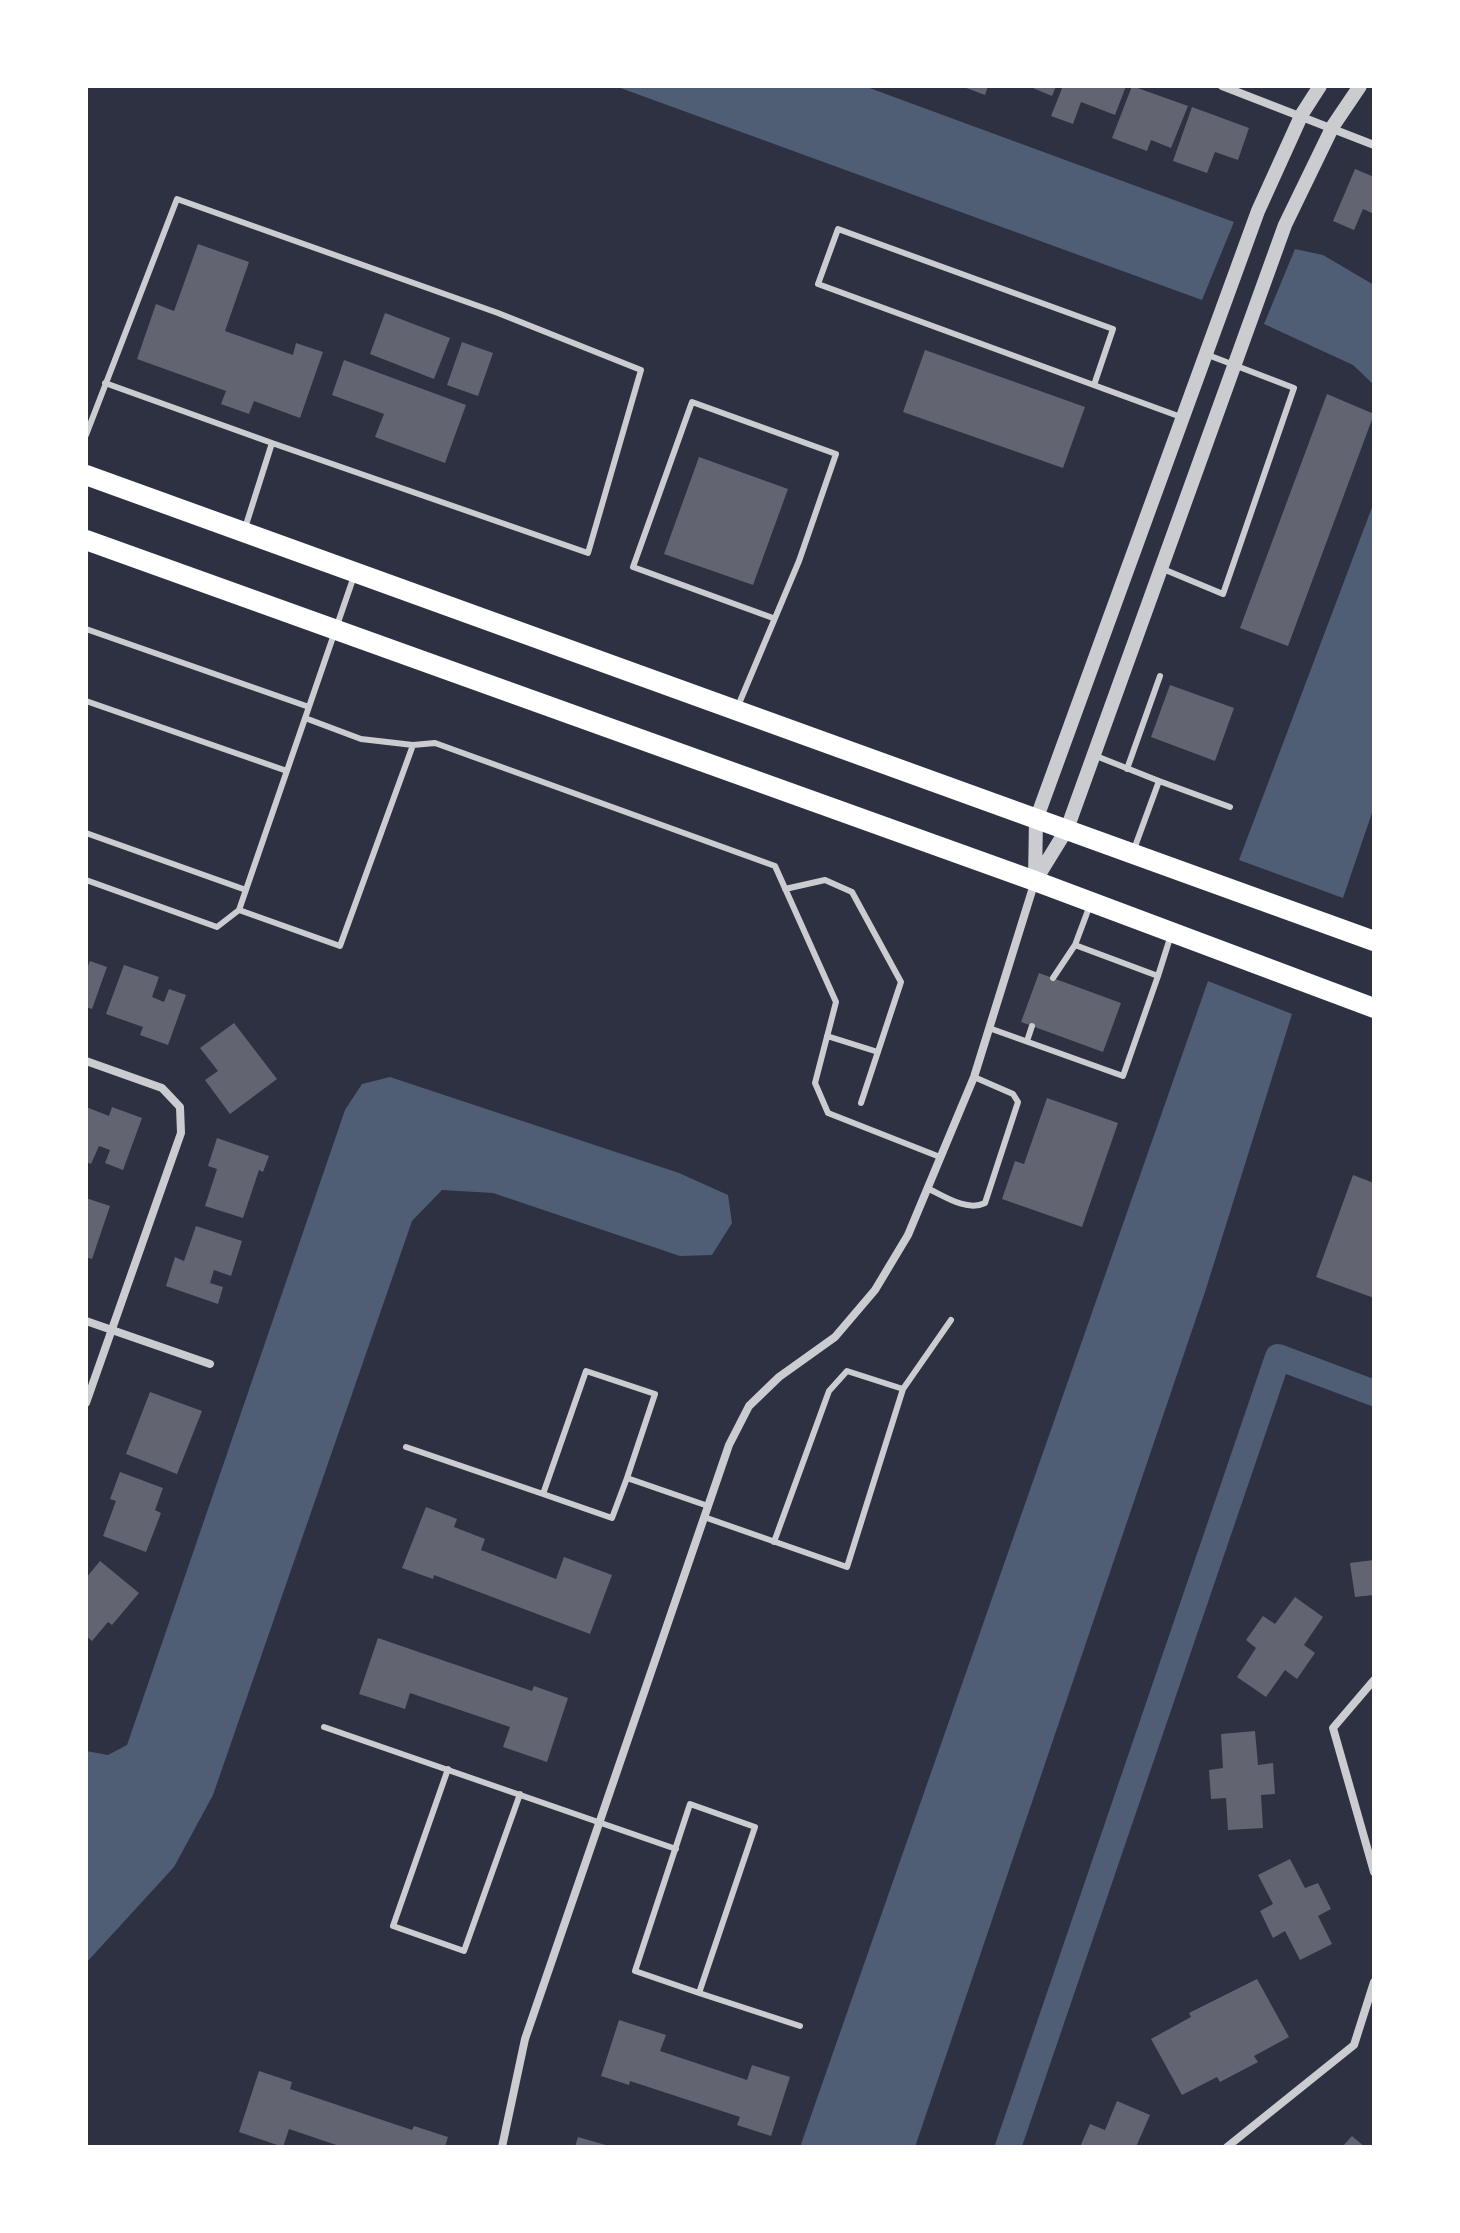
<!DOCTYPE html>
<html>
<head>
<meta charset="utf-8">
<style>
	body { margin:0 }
	#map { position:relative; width:1460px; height:2233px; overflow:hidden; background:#2d3142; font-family:"PT Sans Narrow",sans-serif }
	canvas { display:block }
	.frame { position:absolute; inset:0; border:88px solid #fff; pointer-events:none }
</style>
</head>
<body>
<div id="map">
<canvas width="1460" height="2233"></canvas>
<div class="frame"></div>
</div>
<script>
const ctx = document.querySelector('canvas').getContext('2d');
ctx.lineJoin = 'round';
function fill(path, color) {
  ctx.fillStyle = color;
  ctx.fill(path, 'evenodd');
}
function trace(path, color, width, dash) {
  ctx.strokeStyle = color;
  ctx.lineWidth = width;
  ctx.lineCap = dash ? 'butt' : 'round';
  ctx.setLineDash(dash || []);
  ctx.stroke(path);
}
fill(new Path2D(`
	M615,86h249l370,136 -32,78z
	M1295,249l28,6 51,30v100l-21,-20 -89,-41z
	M1374,502v305l-31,91 -104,-38z
	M1208,981l84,33 -87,278 -290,855h-115z
	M390,1077l289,96 49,22 4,28 -20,32 -32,1 -187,-63 -51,-3 -30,31 -199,574 -39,72 -88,96v-212l22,4 19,-10 218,-635 17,-26z`), '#4f5d75');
trace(new Path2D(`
	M1008,2147l270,-790 96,36`), '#4f5d75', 26);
fill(new Path2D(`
	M961,86h27l-3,9z
	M1028,86h28l-4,10z
	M1063,86h63l-11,29 -34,-13 -8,22 -22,-8z
	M1132,86l56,20 -17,42 -20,-8 -4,11 -35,-13z
	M1192,107l57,21 -11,32 -23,-8 -8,21 -34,-12z
	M1355,169l19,8v37l-11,-5 -9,21 -21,-9z
	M198,244l51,18 -24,69 68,24 3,-12 27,9 -23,66 -46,-17 -5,13 -28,-10 5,-13 -89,-32 19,-55 18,7z
	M385,313l65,25 -16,41 -64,-25z
	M462,342l31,11 -15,43 -31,-11z
	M925,350l160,57 -22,61 -160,-56z
	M344,360l122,45 -21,58 -70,-26 9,-23 -52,-19z
	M1327,394l47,20 -86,232 -48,-18z
	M699,457l89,32 -35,96 -89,-31z
	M1170,685l64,23 -19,53 -64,-24z
	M90,961l17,6 -15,42 -6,-2v-36z
	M124,965l35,12 -7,20 12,5 5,-13 17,6 -18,50 -28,-10 3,-8 -37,-13z
	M1039,973l82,30 -18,49 -82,-30z
	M234,1023l43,56 -47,35 -25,-34 13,-9 -18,-23z
	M1047,1098l71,25 -36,104 -80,-28 13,-38 9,3z
	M86,1107l23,9 3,-9 30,11 -19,52 -18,-7 5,-13 -11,-4 -8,18 -5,-2z
	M217,1138l52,18 -6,16 -4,-2 -16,48 -38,-12 12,-37 -9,-3z
	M1353,1175l21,8v115l-58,-21z
	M86,1198l24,8 -18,53 -6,-2z
	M196,1226l46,15 -11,35 -17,-6 -4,13 13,4 -5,17 -52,-18 9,-29 9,4z
	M150,1392l52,19 -25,63 -51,-20z
	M120,1472l43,16 -8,22 6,3 -15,39 -43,-16 13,-35 -6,-2z
	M426,1507l31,12 -3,8 31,12 -4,11 75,29 8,-22 48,18 -22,59 -156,-59 -1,4 -31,-11z
	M1374,1560v35l-19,2 -5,-34z
	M100,1561l39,32 -27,32 -4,-3 -16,19 -6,-5v-58z
	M1295,1597l28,20 -19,28 11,8 -18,26 -12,-9 -19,27 -29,-20 19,-29 -10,-8 17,-24 12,8z
	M378,1638l154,53 2,-5 34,12 -21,64 -44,-15 7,-20 -100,-34 -5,16 -46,-15z
	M1255,1731l3,34 15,-2 2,31 -14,1 2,33 -35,2 -2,-32 -15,1 -2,-29 14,-2 -2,-34z
	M1290,1859l15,29 13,-5 13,26 -13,7 14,28 -32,16 -15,-29 -12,7 -13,-27 13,-7 -15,-29z
	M1257,1979l32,58 -35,19 4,6 -38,20 -3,-5 -35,18 -31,-56 40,-22 -2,-4z
	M619,2020l47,15 -6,16 87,29 5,-15 38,12 -19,59 -34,-11 3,-8 -110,-36 -1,4 -28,-9z
	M259,2071l33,11 -2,7 122,41 2,-4 34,11 -3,10h-103l-53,-18 -6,18 -44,-15z
	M1117,2101l33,14 -14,32h-56l10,-23 15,6z
	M1352,2136l13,11h-23z
	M578,2137l31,9v1h-34z`), '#626471');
trace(new Path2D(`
	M105,383l167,60 -27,85
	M1094,385l19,-56 -275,-100 -20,55 363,133
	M86,435l91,-236 321,114 143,57 -53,183 -316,-110
	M1163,569l60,25 71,-206 -86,-33
	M86,629l223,78
	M86,701l201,70
	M738,706l61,-145 37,-107 -144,-52 -59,165 140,51
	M305,718l56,21 52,6
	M1096,756l63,25
	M1127,769l33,-93
	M86,833l160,57
	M1133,852l26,-71 71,26
	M86,880l131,47 22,-17 101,36 73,-201 22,-2 340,123 61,136 -21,81 13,30 112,44
	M785,889l40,-9 27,12 49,90 -40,121
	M239,910l115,-334
	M1158,976l12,-38
	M1053,978l22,-33 15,-40
	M989,1028l134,48 35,-100 -83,-31
	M827,1036l51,16
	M1027,1041l5,-15
	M927,1188c17,8 40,24 58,15l33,-101 -5,-8 -39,-17
	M406,1447l137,47 43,-123 69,23 -28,84 81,28
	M543,1494l69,24 15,-40
	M704,1517l143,50 56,-178 48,-69
	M774,1542l55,-151 18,-20 56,18
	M324,1727l352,122
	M448,1769l-55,157 71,25 56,-157
	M699,1993l-64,-22 55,-167 65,23 -56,166 101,33`), '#caccd0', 6);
trace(new Path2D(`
	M1222,86l152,59
	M86,1061l76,27 18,19 1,26 -95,270
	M86,1321l124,43
	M1374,1680l-41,48 41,144
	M502,2147l23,-108 204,-594 20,-39 30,-29 56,-40 40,-47 33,-55 66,-158 61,-196
	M1227,2147l127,-102 20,-63`), '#caccd0', 8);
trace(new Path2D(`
	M1035,879l1,-59 222,-609 44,-97 18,-28
	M1035,881l32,-52 218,-604 48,-99 27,-40`), '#caccd0', 14);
trace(new Path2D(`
	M86,475l1288,466
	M86,540l949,341 339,127`), '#fff', 20);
</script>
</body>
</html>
